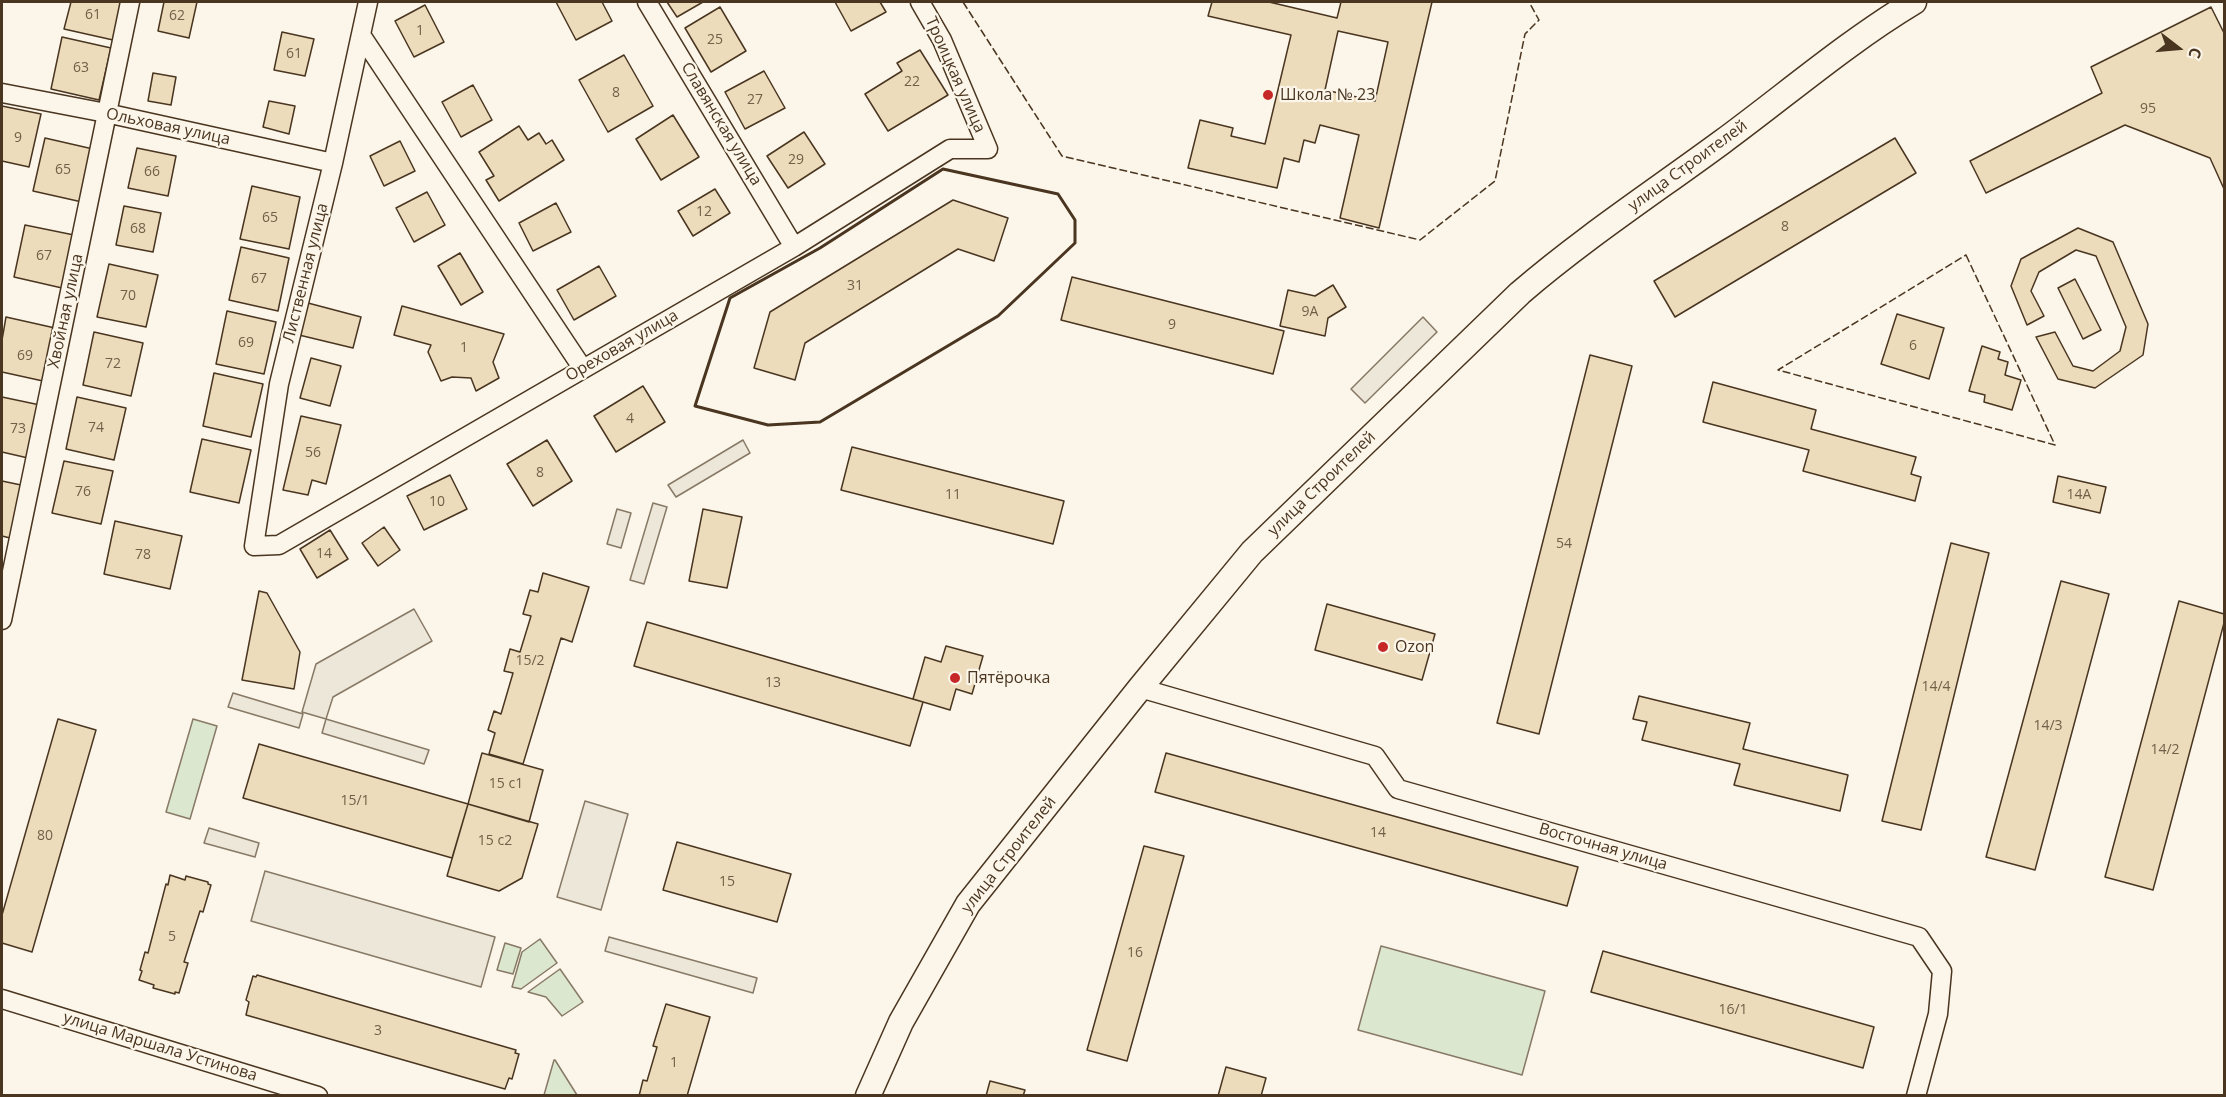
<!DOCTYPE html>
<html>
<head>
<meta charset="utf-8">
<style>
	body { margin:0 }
	#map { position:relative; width:2226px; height:1097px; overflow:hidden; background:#fbf6e9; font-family:"Open Sans",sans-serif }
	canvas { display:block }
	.frame { position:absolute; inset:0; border:3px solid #4a3520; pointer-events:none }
	.north { position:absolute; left:2148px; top:18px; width:60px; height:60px; -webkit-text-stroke:4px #fbf6e9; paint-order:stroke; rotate:106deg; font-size:16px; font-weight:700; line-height:24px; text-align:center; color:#4a3520 }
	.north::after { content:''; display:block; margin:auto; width:21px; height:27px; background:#4a3520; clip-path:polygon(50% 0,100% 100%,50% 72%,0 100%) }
</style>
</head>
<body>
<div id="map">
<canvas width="2226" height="1097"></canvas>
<div class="frame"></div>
<div class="north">С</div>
</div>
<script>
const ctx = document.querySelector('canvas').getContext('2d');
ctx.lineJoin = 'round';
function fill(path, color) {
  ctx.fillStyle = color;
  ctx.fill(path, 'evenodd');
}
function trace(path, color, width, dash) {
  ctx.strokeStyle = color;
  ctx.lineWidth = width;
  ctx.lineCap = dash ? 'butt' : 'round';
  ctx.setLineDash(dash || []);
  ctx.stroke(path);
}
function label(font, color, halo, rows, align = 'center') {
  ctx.font = font + ' "Open Sans",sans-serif';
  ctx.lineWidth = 4.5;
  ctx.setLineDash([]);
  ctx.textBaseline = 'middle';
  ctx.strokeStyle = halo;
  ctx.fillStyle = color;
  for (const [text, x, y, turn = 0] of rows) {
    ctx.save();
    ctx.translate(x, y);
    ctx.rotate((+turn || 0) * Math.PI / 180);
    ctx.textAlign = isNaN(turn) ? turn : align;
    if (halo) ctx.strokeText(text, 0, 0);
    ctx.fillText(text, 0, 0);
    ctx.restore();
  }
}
const green = new Path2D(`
	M193,719l24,7 -27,93 -24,-7z
	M540,939l17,24 -36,26 -9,-2 10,-35z
	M505,943l16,5 -8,26 -16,-4z
	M1381,946l164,45 -23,84 -164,-45z
	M560,969l23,33 -21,14 -16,-19 -18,-5z
	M554,1060h1l22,35h-33z`);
fill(green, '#dce7d0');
trace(green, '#887966', 1.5);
const parking = new Path2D(`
	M1423,317l14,15 -72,71 -14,-14z
	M743,440l7,13 -74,44 -8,-12z
	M653,503l14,4 -23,77 -14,-4z
	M617,509l14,4 -10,35 -14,-4z
	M414,609l18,32 -99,56 -7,22 103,31 -5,14 -102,-31 4,-14 -24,-7 14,-48z
	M233,693l70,21 -4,14 -71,-21z
	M585,801l43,13 -27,96 -44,-13z
	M209,828l50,15 -4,14 -51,-14z
	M265,871l230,66 -14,50 -230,-66z
	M609,937l148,41 -4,15 -148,-42z`);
fill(parking, '#ede7d9');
trace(parking, '#887966', 1.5);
const building = new Path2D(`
	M71,2h51l-9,38 -49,-11z
	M164,2h33l-8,36 -31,-7z
	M556,2h46l10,19 -36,19z
	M667,2h36l-26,15z
	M835,2h45l6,10 -35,19z
	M1212,2h57l68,16 4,-16h91l-53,226 -39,-10 19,-83 -39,-10 -5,18 -11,-3 -5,22 -15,-4 -7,30 -89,-20 12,-48 33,8 -2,8 34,8 26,-109 -83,-19zM1338,31l50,11 -13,59 -50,-11z
	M425,5l19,37 -30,15 -19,-36z
	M720,7l26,44 -35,21 -26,-44z
	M2211,7l13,26v156l-14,-31 -85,-33 -139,68 -16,-32 132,-68 -11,-26z
	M282,32l32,7 -9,37 -31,-6z
	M62,37l49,11 -12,52 -48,-11z
	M920,50l28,45 -60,36 -23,-37 37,-23 -5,-8z
	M624,55l29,51 -45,26 -29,-52z
	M764,71l21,37 -40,21 -20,-37z
	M153,73l23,4 -5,28 -23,-4z
	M473,85l19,35 -31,17 -19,-35z
	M269,101l26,5 -6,28 -26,-7z
	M2,106l39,8 -12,53 -27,-6z
	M673,115l26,42 -38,23 -25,-41z
	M519,126l9,14 11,-7 7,11 6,-4 12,20 -65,41 -13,-21 8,-4 -15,-24z
	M804,132l21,32 -37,24 -21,-32z
	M45,138l48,11 -11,53 -49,-11z
	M1895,138l21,35 -241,144 -21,-36z
	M400,141l15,30 -31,15 -14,-30z
	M137,148l39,8 -8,40 -40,-8z
	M252,186l48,11 -11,52 -49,-10z
	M715,189l15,24 -37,23 -15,-25z
	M427,192l18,33 -31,17 -18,-34z
	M953,200l55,18 -14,43 -36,-12 -153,94 -10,37 -41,-12 16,-56z
	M556,203l15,29 -38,19 -14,-28z
	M124,206l37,7 -8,39 -37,-7z
	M25,225l49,10 -12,53 -48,-11z
	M2078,228l35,14 35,82 -5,31 -48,33 -37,-9 -22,-42 19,-5 18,34 20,5 27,-20 6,-24 -30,-71 -20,-6 -37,22 -8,19 13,25 -17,9 -16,-39 10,-27z
	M241,247l48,11 -11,53 -49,-11z
	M460,253l23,39 -22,13 -23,-39z
	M109,264l49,11 -12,52 -49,-10z
	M599,266l17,30 -42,24 -17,-30z
	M1072,277l212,54 -11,43 -212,-54z
	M2075,279l26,51 -18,9 -25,-51z
	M1333,285l13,22 -18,11 -3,18 -45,-10 8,-36 27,6z
	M308,303l53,14 -8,31 -54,-13z
	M402,306l102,28 -11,28 6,16 -23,13 -5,-13 -19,-1 -11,4 -13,-29 3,-7 -37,-10z
	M227,311l49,11 -12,52 -48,-10z
	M1897,314l47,14 -15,51 -48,-15z
	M6,317l49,11 -12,53 -41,-9v-32z
	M94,332l49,11 -12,53 -48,-11z
	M1982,346l18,6 -2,7 10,3 -3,13 16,5 -9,30 -28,-8 1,-7 -16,-4z
	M1590,355l42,11 -93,368 -42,-11z
	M311,358l30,8 -11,40 -30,-8z
	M214,373l49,11 -12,53 -48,-11z
	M1713,382l103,28 -5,19 105,28 -5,17 10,3 -6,24 -112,-30 6,-21 -106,-28z
	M643,386l22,36 -49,30 -22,-36z
	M2,397l38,8 -12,53 -26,-6z
	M77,397l49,11 -12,52 -48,-11z
	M301,416l40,9 -15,59 -14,-4 -4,15 -25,-5z
	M202,439l49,11 -12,53 -49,-11z
	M547,440l25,41 -39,25 -26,-42z
	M852,447l212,54 -11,43 -212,-54z
	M64,461l49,10 -12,53 -49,-11z
	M450,475l17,34 -43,21 -17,-34z
	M2058,476l48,11 -6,26 -47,-11z
	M2,481l19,4 -11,53 -8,-2z
	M703,509l39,8 -15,71 -38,-7z
	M115,521l67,15 -12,53 -66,-15z
	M384,527l16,23 -22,16 -16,-23z
	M330,530l18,29 -31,19 -17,-29z
	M1951,543l38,10 -68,277 -39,-9z
	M543,573l46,14 -17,55 -11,-4 -38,126 -34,-10 6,-21 -7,-3 6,-19 7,3 12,-41 -9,-2 6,-22 10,3 11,-36 -8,-2 7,-24 8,2z
	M2061,581l48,13 -74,276 -49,-13z
	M259,591l8,2 33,59 -6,37 -52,-9z
	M2179,601l45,13v9l-71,267 -48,-13z
	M1327,604l108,30 -13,46 -107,-30z
	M647,622l276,80 -13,44 -276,-80z
	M946,646l37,10 -11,38 -16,-5 -6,21 -37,-11 12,-42 16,5z
	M1639,696l111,27 -7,26 105,26 -8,36 -106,-26 6,-21 -98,-24 5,-18 -14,-3z
	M58,719l38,11 -64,222 -30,-9v-28z
	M259,744l209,60 -16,54 -209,-60z
	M482,753l61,17 -14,52 -61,-18z
	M1166,753l412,114 -11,39 -412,-114z
	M468,804l70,20 -16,54 -23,13 -52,-15z
	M677,842l114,32 -14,48 -114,-32z
	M1144,846l40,10 -57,205 -40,-11z
	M170,875l15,5 1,-4 22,6v2l3,1 -8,27 -3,-1 -16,51 4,1 -9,30 -4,-1v2l-22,-6 1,-3 -15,-5 3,-9 -2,-1 5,-18 3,1 18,-69 2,1z
	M1603,951l271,76 -11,41 -272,-76z
	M257,975l259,75 -1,3 4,1 -7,25 -3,-1 -4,11 -259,-74 3,-13 -3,-2 7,-24 3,1z
	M666,1004l44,13 -23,79h-48l4,-16 4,1 10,-34 -4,-1z
	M1226,1067l40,11 -5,18h-43z
	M990,1081l35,9 -2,6h-37z`);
fill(building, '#ecdcbc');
trace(building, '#4a3520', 1.5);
const minor = new Path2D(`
	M368,2l-35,161 -54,221 -25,162 25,-1 515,-298 156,-98h38l-46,-109 -22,-38
	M647,2l147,245
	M361,35l222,334
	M2,93l104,20 227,50
	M2,620l128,-618
	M1140,688l235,68 23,33 521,148 23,34 -4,43 -22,82
	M2,999l316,97`);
const secondary = new Path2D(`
	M868,1096l33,-74 67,-118 172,-216 112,-136 268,-259c64,-55 134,-101 202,-151 64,-47 124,-99 192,-140`);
trace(minor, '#4a3520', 21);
trace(secondary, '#4a3520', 27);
trace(minor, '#fbf6e9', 18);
trace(secondary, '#fbf6e9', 24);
trace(new Path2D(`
	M963,2l99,154 358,84 75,-59 30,-147 14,-14 -10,-18
	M1966,255l89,190 -277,-75z`), '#4a3520', 1.5, [8, 3]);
trace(new Path2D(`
	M943,169l115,25 17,26v23l-77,73 -178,106 -52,3 -73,-19 35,-108 90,-50z`), '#4a3520', 3);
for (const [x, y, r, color] of [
	[1268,95,6,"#c62828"],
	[1383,647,6,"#c62828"],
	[955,678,6,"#c62828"]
]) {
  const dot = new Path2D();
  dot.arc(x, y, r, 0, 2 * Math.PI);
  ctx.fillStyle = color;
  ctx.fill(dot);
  trace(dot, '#fbf6e9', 2);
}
label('14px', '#725f47', null, [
	["61",93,15],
	["62",177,16],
	["1",420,31],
	["25",715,40],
	["61",294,54],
	["63",81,68],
	["22",912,82],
	["8",616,93],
	["27",755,100],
	["95",2148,109],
	["9",18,138],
	["29",796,160],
	["65",63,170],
	["66",152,172],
	["12",704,212],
	["65",270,218],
	["8",1785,227],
	["68",138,229],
	["67",44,256],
	["67",259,279],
	["31",855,286],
	["70",128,296],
	["9А",1310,312],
	["9",1172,325],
	["69",246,343],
	["6",1913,346],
	["1",464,348],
	["69",25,356],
	["72",113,364],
	["4",630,419],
	["74",96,428],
	["73",18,429],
	["56",313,453],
	["8",540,473],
	["76",83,492],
	["11",953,495],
	["14А",2079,495],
	["10",437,502],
	["54",1564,544],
	["14",324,554],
	["78",143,555],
	["15/2",530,661],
	["13",773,683],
	["14/4",1936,687],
	["14/3",2048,726],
	["14/2",2165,750],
	["15 с1",506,784],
	["15/1",355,801],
	["14",1378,833],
	["80",45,836],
	["15 с2",495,841],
	["15",727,882],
	["5",172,937],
	["16",1135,953],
	["16/1",1733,1010],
	["3",378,1031],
	["1",674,1063]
]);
label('16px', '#4a3520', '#fbf6e9', [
	["Троицкая улица",955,75,66],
	["Славянская улица",721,124,59],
	["Ольховая улица",168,127,12],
	["улица Строителей",1688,166,-36],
	["Лиственная улица",306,273,-76],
	["Хвойная улица",66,311,-78],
	["Ореховая улица",622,346,-30],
	["улица Строителей",1322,484,-44],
	["Восточная улица",1603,847,16],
	["улица Строителей",1009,855,-52],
	["улица Маршала Устинова",160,1047,17]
]);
label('16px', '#4a3520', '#fbf6e9', [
	["Школа № 23",1280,95],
	["Ozon",1395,647],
	["Пятёрочка",967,678]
], 'left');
</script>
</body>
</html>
